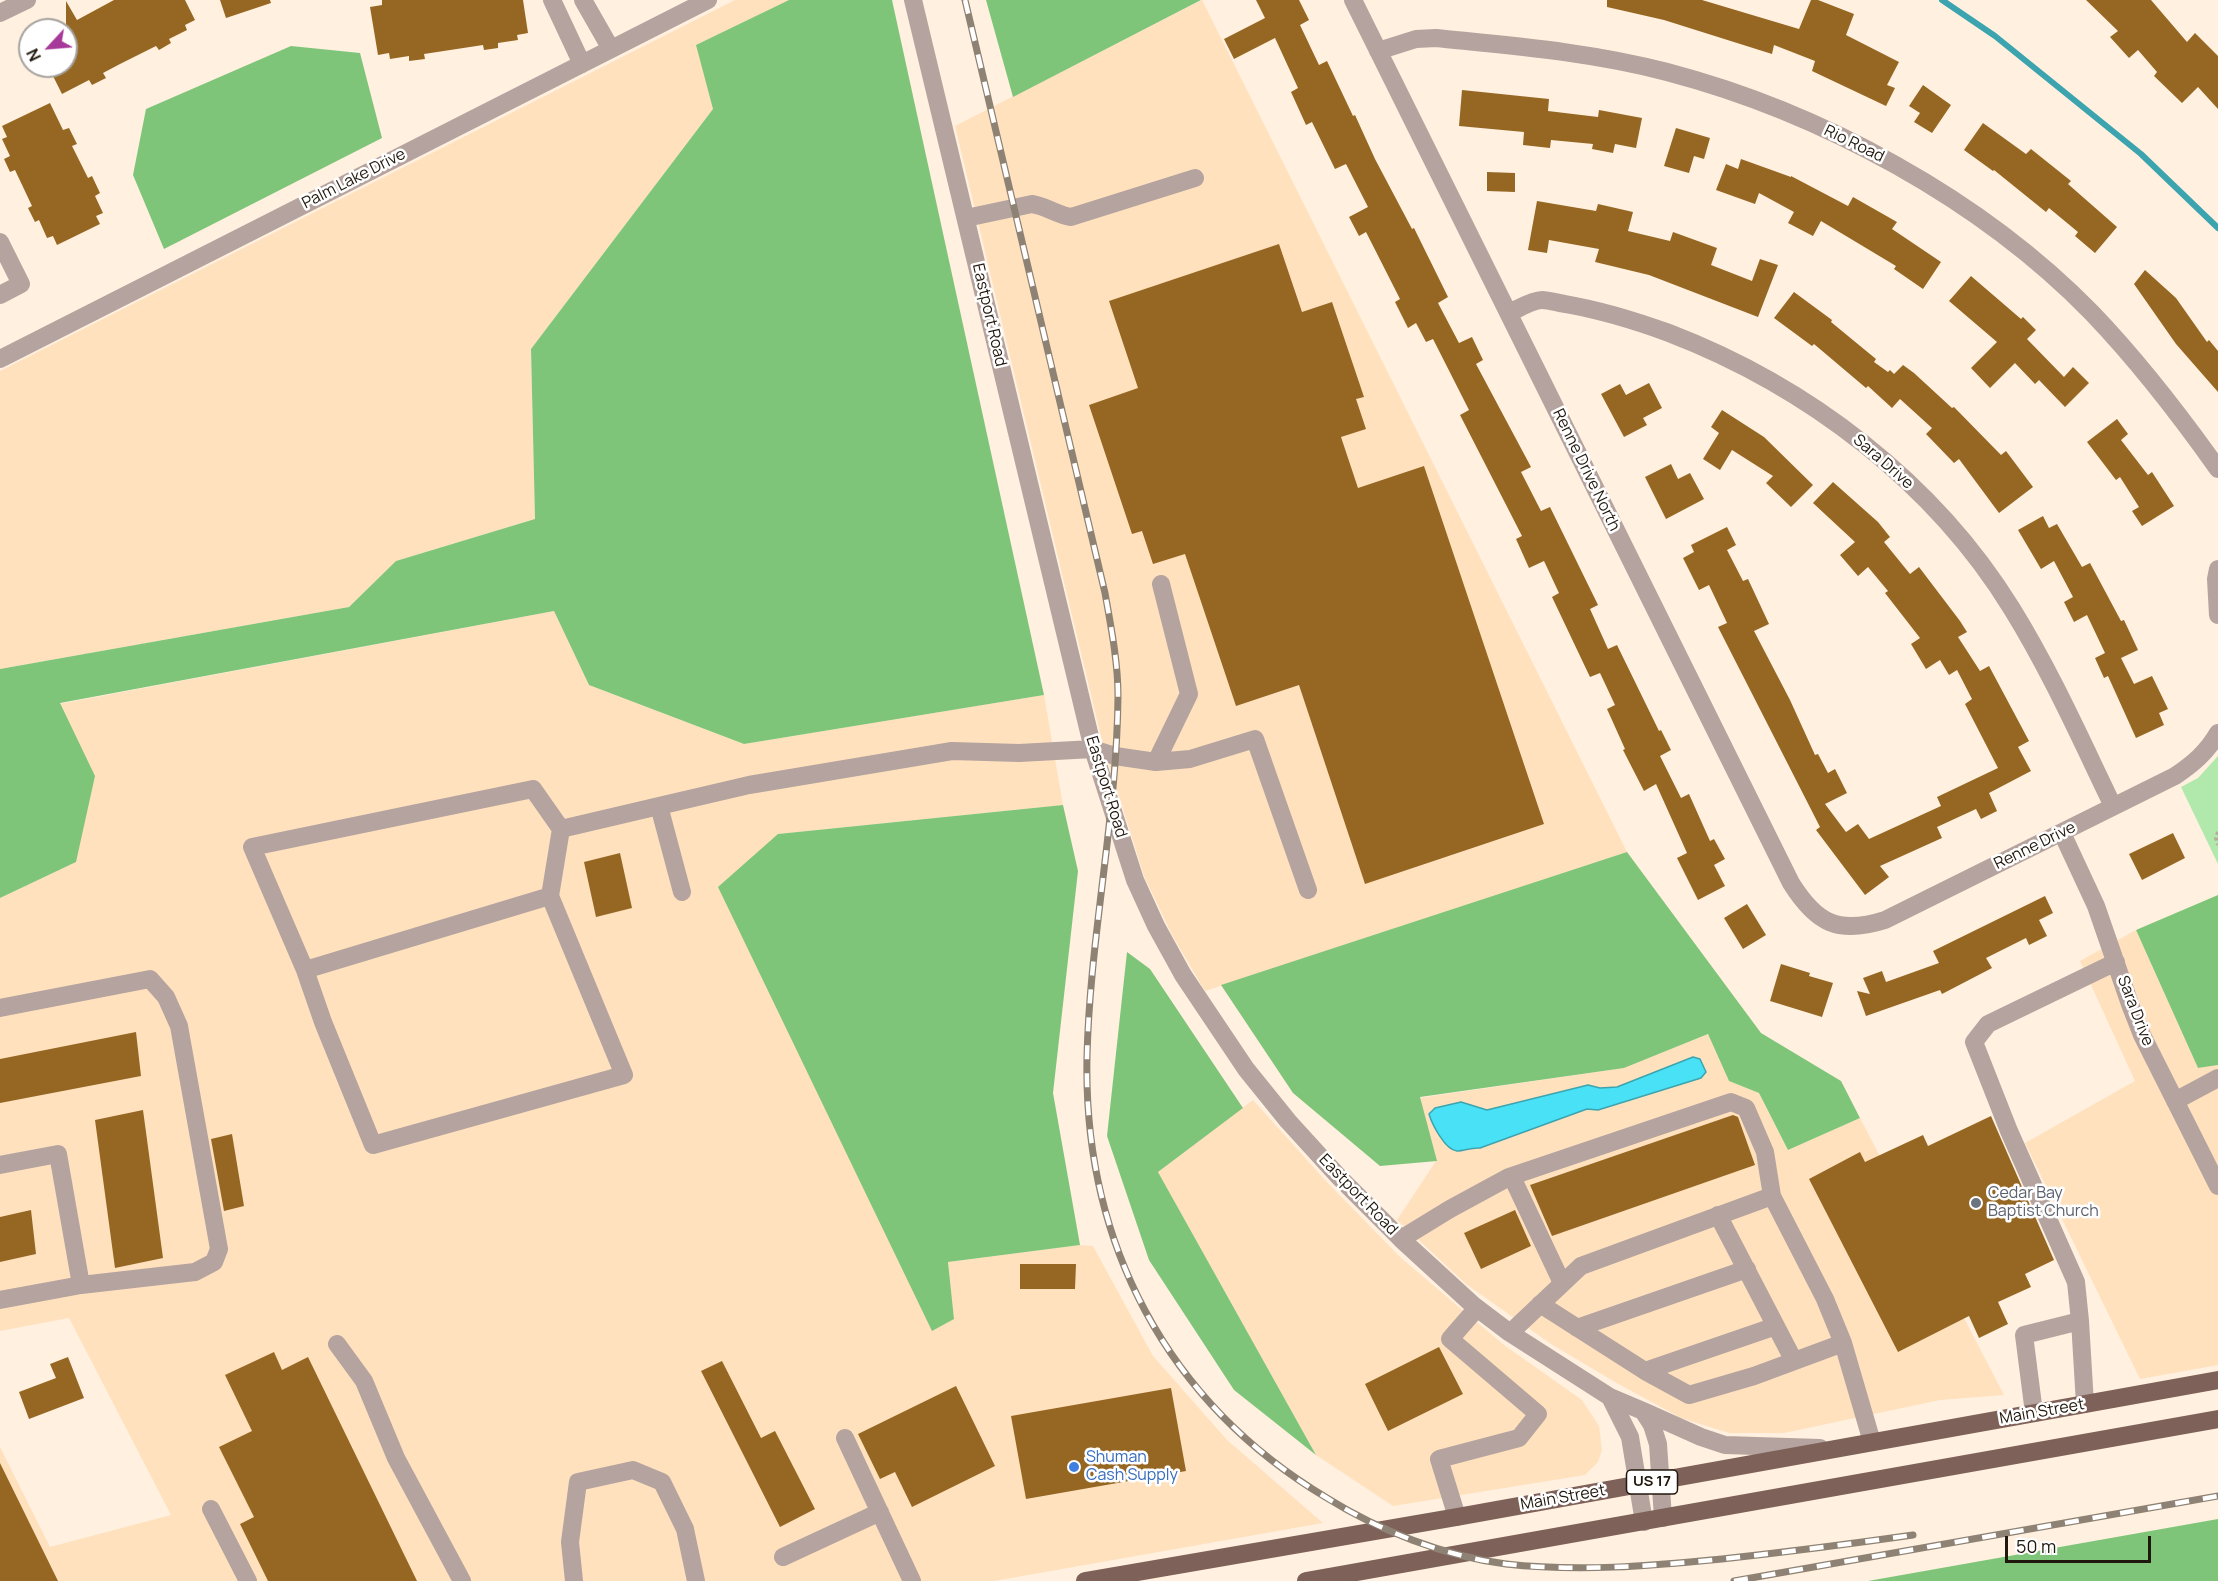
<!DOCTYPE html>
<html>
<head>
<meta charset="utf-8">
<style>
	body { margin:0 }
	#map { position:relative; width:2218px; height:1581px; overflow:hidden; background:#fff0df; font-family:Manrope,sans-serif }
	canvas { display:block }
	.north { position:absolute; left:18px; top:18px; width:60px; height:60px; box-sizing:border-box; background:#fff; border:2px solid #a6a29e; border-radius:50%; rotate:244deg; font-size:16px; font-weight:700; line-height:24px; text-align:center; color:#20170d }
	.north::after { content:''; display:block; margin:auto; width:21px; height:27px; background:#a63999; clip-path:polygon(50% 0,100% 100%,50% 72%,0 100%) }
	.scale { position:absolute; left:2005px; top:1536px; width:146px; height:27px; box-sizing:border-box; border:3px solid #20170d; border-top:0; padding-left:8px; font-size:18px; line-height:21px; white-space:nowrap; color:#20170d; -webkit-text-stroke:4px #fff; paint-order:stroke }
</style>
</head>
<body>
<div id="map">
<canvas width="2218" height="1581"></canvas>
<div class="north">N</div>
<div class="scale">50 m</div>
</div>
<script>
const ctx = document.querySelector('canvas').getContext('2d');
ctx.lineJoin = 'round';
function fill(path, color) {
  ctx.fillStyle = color;
  ctx.fill(path, 'evenodd');
}
function trace(path, color, width, dash) {
  ctx.strokeStyle = color;
  ctx.lineWidth = width;
  ctx.lineCap = dash ? 'butt' : 'round';
  ctx.setLineDash(dash || []);
  ctx.stroke(path);
}
function label(font, color, halo, rows, align = 'center') {
  ctx.font = font + ' Manrope,sans-serif';
  ctx.lineWidth = 5;
  ctx.setLineDash([]);
  ctx.textBaseline = 'middle';
  ctx.strokeStyle = halo;
  ctx.fillStyle = color;
  for (const [text, x, y, turn = 0] of rows) {
    ctx.save();
    ctx.translate(x, y);
    ctx.rotate((+turn || 0) * Math.PI / 180);
    ctx.textAlign = isNaN(turn) ? turn : align;
    if (halo) ctx.strokeText(text, 0, 0);
    ctx.fillText(text, 0, 0);
    ctx.restore();
  }
}
fill(new Path2D(`
	M735,0h54l-92,45 16,64 -182,240 4,170 -139,42 -47,46 -349,62v-298z
	M1202,0l425,852 -422,139 -33,-56 -28,-59 -41,-131 -148,-619z
	M554,611l35,74 155,59 300,-49 19,110 -285,29 176,485 -6,-57 132,-17 13,1 60,110 74,84 96,83 -329,58h-994v-134l50,100 121,-32 -102,-197 -69,13v-433l76,-36 -17,-158z
	M2136,930l62,138 20,-3v300l-78,14 -115,-236 110,-62 -55,-120z
	M1708,1034l21,47 30,12 29,57 72,-32 144,277 -64,5 -156,33h-55l-48,-15 -66,-36 -64,-38 -85,-60 -69,-64 39,-59 -17,-63 205,-30z
	M1253,1100l71,79 77,79 103,87 78,55 17,26 3,24 -4,12 -13,13 -192,31 -77,-51 -158,-283z`), '#ffe1be');
fill(new Path2D(`
	M2218,756v108l-37,-77 17,-9z`), '#b1e9ad');
fill(new Path2D(`
	M789,0h103l152,695 -300,49 -155,-59 -35,-74 -494,92 35,73 -19,86 -76,36v-229l349,-62 47,-46 139,-42 -4,-170 182,-240 -17,-64z
	M986,0h215l-188,97z
	M291,46l69,7 22,85 -218,111 -31,-74 13,-66z
	M1063,805l15,66 -25,222 27,152 -132,17 6,57 -22,12 -214,-444 60,-53z
	M1627,852l134,181 80,48 19,37 -72,32 -29,-57 -30,-12 -21,-47 -84,34 -204,29 17,64 -57,5 -87,-73 -72,-108z
	M2218,895v170l-20,3 -62,-138z
	M1127,952l23,17 93,139 -85,64 158,283 -82,-65 -85,-130 -42,-124z
	M2218,1519v62h-350z`), '#7ec57a');
const water = new Path2D(`
	M1693,1057l7,2 6,13 -5,6 -103,32 -11,-1 -107,39c-8,-1 -16,3 -23,3 -12,-1 -25,-27 -28,-37l6,-6 26,-6 26,8 101,-25 12,3 17,-1z`);
fill(water, '#48e1f5');
trace(water, '#3ca4af', 1.5);
trace(new Path2D(`
	M1942,0l53,36 146,118 77,74`), '#3ca4af', 6);
fill(new Path2D(`
	M114,0h71l10,20 -10,5 2,5 -18,9 2,4 -12,7 -3,-4 -36,18 -17,9 3,5 -14,7 -3,-5 -27,14 -14,-28h18v-65l11,19z
	M220,0h50l1,3 -45,15z
	M382,0h141l5,33 -11,2 1,5 -20,3v5l-14,2 -1,-5 -59,9 1,5 -16,2v-5l-19,3 -1,-6 -11,2 -8,-48 12,-2z
	M1256,0h43l10,20 -9,5 19,40 8,-4 26,55 2,-1 20,44 37,70 2,-1 34,69 -10,6 21,40 13,-6 11,23 -7,4 55,103 -10,5 20,39 9,-4 48,98 -8,4 18,40 9,-4 42,86 2,-1 10,20 -11,6 21,42 8,-4 21,47 4,-2 11,20 -11,6 11,21 -27,14 -21,-42 10,-5 -31,-69 -12,7 -21,-41 2,-1 -18,-40 8,-4 -15,-32 -10,4 -38,-80 7,-4 -15,-32 -15,7 -13,-29 6,-3 -62,-121 9,-5 -36,-71 -7,3 -10,-19 -8,5 -13,-26 5,-3 -34,-67 -7,4 -10,-19 19,-10 -22,-43 -11,5 -23,-47 -6,3 -15,-33 7,-4 -23,-50 -41,21 -10,-20 41,-21z
	M1607,0h95l97,29 12,-29h7l36,14 -8,21 53,27 -12,23 8,3 -9,18 -74,-35 3,-10 -41,-16 -2,9 -108,-34 -57,-13z
	M2086,0h65l36,42 8,-9 23,23v53l-20,-22 -16,16 -28,-27 3,-4 -19,-22 -9,8 -19,-21 8,-6z
	M1923,85l28,20 -19,28 -18,-11 6,-9 -11,-7z
	M1462,90l87,9 -1,12 50,6 1,-7 43,8 -6,30 -21,-4 -2,9 -21,-4 1,-5 -42,-4 -1,8 -27,-3 1,-13 -65,-6z
	M50,103l13,27 6,-2 8,16 -5,2 16,32 4,-2 8,17 -5,3 8,17 -7,3 4,8 -43,21 -4,-9 -6,2 -8,-18 -4,2 -7,-14 4,-2 -17,-36 -5,2 -6,-13 6,-3 -8,-17 5,-2 -5,-11z
	M1983,123l43,31 5,-5 40,32 -3,3 49,43 -22,26 -20,-17 3,-4 -29,-24 -3,4 -52,-42 -1,1 -29,-21z
	M1676,128l34,10 -6,21 -10,-3 -5,17 -25,-7z
	M1741,159l50,18v-1l57,30 5,-9 44,25 -5,7 49,33 -18,27 -29,-20 2,-3 -75,-45 -8,15 -25,-13 6,-11 -35,-19 -4,11 -39,-14 10,-26 12,5z
	M1487,172l28,1v19l-28,-1z
	M1537,201l59,10 2,-7 35,8 -5,19 42,10 3,-9 44,16 -6,17 41,16 8,-22 18,6 -20,52 -109,-42 -54,-13 4,-13 -50,-9 -2,13 -19,-3z
	M1279,244l23,68 30,-10 32,95 -8,2 10,30 -25,8 17,51 66,-22 120,358 -179,60 -66,-199 -63,21 -51,-152 -32,10 -11,-33 -10,3 -43,-129 49,-17 -29,-87z
	M2145,270l31,28 31,44 2,-2 9,11v41l-42,-48 -42,-60z
	M1971,276l50,43 2,-2 13,13 -9,9 37,38 9,-10 16,16 -24,24 -26,-27 -4,4 -20,-21 -25,25 -19,-20 26,-26 -48,-41z
	M1794,292l38,28 -1,2 45,37 -2,3 14,10 2,-2 4,4 9,-9 11,8 38,35 2,-1 47,48 5,-4 27,36 -34,26 -40,-54 -5,4 -28,-29 6,-6 -32,-29 -8,9 -24,-22 -2,2 -52,-44 -2,2 -38,-28z
	M1649,383l13,25 -19,10 4,7 -23,12 -23,-43 19,-10 6,11z
	M1722,410l42,27 49,48 -22,22 -25,-24 7,-7 -41,-26 -12,20 -17,-11 16,-26 -8,-6z
	M2117,419l11,15 -7,6 27,35 4,-3 22,34 -32,20 -10,-15 7,-4 -19,-30 -4,3 -29,-38z
	M1671,464l7,15 12,-6 14,26 -38,20 -21,-42z
	M1833,482l45,40 12,15 -6,5 26,32 9,-7 41,54 7,11 -9,5 22,34 9,-5 40,75 -11,6 13,24 -42,22 8,18 -16,8 -5,-10 -39,18 5,11 -62,28 9,11 -24,18 -49,-65 4,-3 -102,-200 9,-4 -18,-38 -10,5 -16,-32 11,-6 -3,-7 36,-18 9,18 -9,5 16,31 5,-2 21,45 -15,7 36,69 25,55 3,-1 10,19 7,-4 12,24 -22,11 21,28 12,-8 11,15 72,-33 -4,-9 61,-29 -33,-64 7,-5 -15,-29 -8,5 -9,-15 -14,9 -15,-25 9,-6 -35,-45 3,-2 -20,-24 -10,9 -18,-21 15,-13 -42,-39z
	M2043,516l6,12 8,-4 25,43 8,-4 31,58 3,-1 14,30 -17,8 13,26 18,-8 16,33 -9,4 5,12 -28,13 -28,-62 -4,2 -9,-20 10,-5 -18,-38 -13,7 -10,-20 9,-5 -19,-36 -13,8 -23,-39z
	M2173,833l12,25 -43,22 -13,-26z
	M620,853l12,55 -36,9 -12,-55z
	M2045,896l8,17 -14,7 8,16 -18,9 -3,-7 -40,20 6,10 -50,26 -2,-4 -74,26 -9,-25 13,3 -7,-16 19,-7 4,11 53,-19 -6,-12z
	M1747,904l19,31 -23,14 -19,-31z
	M1781,964l29,9 -1,3 24,7 -11,34 -52,-16z
	M136,1032l5,44 -141,27v-44z
	M143,1110l20,148 -48,10 -20,-148z
	M1733,1115l5,2 17,48 -203,71 -22,-51z
	M1991,1116l63,144 -29,14 6,13 -33,15 10,22 -29,14 -10,-22 -71,36 -89,-173 51,-27 5,10 58,-27 5,11z
	M232,1134l12,72 -20,5 -13,-72z
	M31,1210l5,44 -36,8v-45z
	M1515,1210l16,36 -50,23 -17,-36z
	M1020,1264h56l-1,25h-55z
	M1439,1347l24,47 -75,37 -23,-47z
	M274,1352l8,18 26,-13 109,224h-149l-28,-57 14,-7 -35,-70 33,-16 -27,-56z
	M68,1357l16,41 -55,21 -10,-27 37,-14 -6,-14z
	M722,1361l39,77 14,-7 40,78 -35,18 -79,-156z
	M956,1386l39,80 -83,41 -17,-35 -15,7 -22,-45z
	M1171,1388l15,83 -160,28 -15,-83z
	M0,1463l58,118h-58z`), '#966723');
trace(new Path2D(`
	M2218,832l-2,6 2,7`), '#b8ab9c', 4, [3, 3]);
trace(new Path2D(`
	M552,0l30,64
	M583,0l28,49
	M913,0l180,749 42,131 21,46 27,49 63,94 42,52 51,56 62,62 72,66 37,28 100,64 33,14 9,14 6,19 5,74
	M1353,0l438,883c25,40 47,52 94,37l290,-144c18,-12 32,-24 43,-43
	M0,13l27,-13
	M1378,51l38,-12 20,-1c78,8 155,14 231,34 153,40 314,127 425,241 47,49 87,101 126,156
	M966,218l66,-14c14,2 25,11 39,13l124,-39
	M0,242l21,42 -21,11
	M1509,313c9,-4 23,-13 33,-13 7,0 16,3 23,4 35,6 71,17 104,29 138,53 265,149 343,276 39,63 69,131 101,197
	M0,359l708,-359
	M2218,569l-2,10 2,36
	M1156,762l33,-68 -28,-110
	M561,829l-11,67 74,179 -251,70 -50,-123 -18,-52 -53,-123 281,-58 28,40 98,-23
	M2062,833l34,73 35,101 11,28 76,151
	M682,892l-23,-86 90,-21 203,-34 67,2 74,-4 22,7 41,6 34,-3 65,-20 53,151
	M305,970l245,-74
	M0,1008l150,-29 16,18 13,29 40,223 -5,13 -19,10 -114,13
	M2175,1101l43,-23
	M0,1165l58,-11 23,131 -81,15
	M1512,1177l50,106
	M1718,1215l76,146
	M1401,1239l49,-30 59,-32 222,-75 15,6 19,44 7,44
	M1540,1304l105,67 44,24 65,-19 89,-33
	M2080,1321l-4,-39 -67,-151 -35,-89 14,-18 128,-62
	M1577,1328l170,-59
	M1510,1333l71,-67 191,-70 53,103 18,44 29,99
	M337,1344l27,37 32,77 66,123
	M1645,1371l131,-45
	M1610,1397l20,40 14,85
	M1643,1411l58,26 24,8 95,3
	M2034,1413l-10,-78 56,-14 5,83
	M845,1438l67,143
	M211,1509l37,72
	M1457,1517l-18,-58 80,-21 19,-24 -88,-75 27,-31
	M783,1557l97,-45
	M574,1581l-4,-39 8,-60 55,-12 29,12 23,47 11,52`), '#b4a39e', 18);
trace(new Path2D(`
	M1085,1581l372,-64 761,-137
	M1306,1581l912,-162`), '#7e6159', 18);
const rail = new Path2D(`
	M965,0l140,593c6,34 13,69 13,103 -1,121 -28,239 -31,360 -4,186 79,346 240,442 53,33 117,58 179,66 72,8 144,2 216,-5 64,-7 128,-15 191,-24
	M1734,1581l484,-85`);
trace(rail, '#8e8275', 7);
trace(rail, '#fff', 4.5, [14]);
for (const [x, y, r, color] of [
	[1976,1203,6,"#6b7280"],
	[1074,1467,6,"#3f7fe0"]
]) {
  const dot = new Path2D();
  dot.arc(x, y, r, 0, 2 * Math.PI);
  ctx.fillStyle = color;
  ctx.fill(dot);
  trace(dot, '#fff', 2);
}
for (const [x, y, w] of [
	[1652,1482,51]
]) {
  const box = new Path2D();
  box.roundRect(x - w / 2, y - 12, w, 24, 4.5);
  ctx.fillStyle = '#fff';
  ctx.fill(box);
  trace(box, '#20170d', 1.5);
}
label('bold 15px', '#20170d', null, [
	["US 17",1652,1482]
]);
label('16px', '#20170d', '#fff', [
	["Rio Road",1854,144,26],
	["Palm Lake Drive",354,179,-27],
	["Eastport Road",989,315,77],
	["Sara Drive",1883,462,41],
	["Renne Drive North",1586,470,64],
	["Eastport Road",1106,787,73],
	["Renne Drive",2035,846,-26],
	["Sara Drive",2135,1011,69],
	["Eastport Road",1358,1195,46],
	["Main Street",2042,1412,-10],
	["Main Street",1563,1498,-10]
]);
label('16px', '#5b616d', '#fff', [
	["Cedar Bay",1988,1194],
	["Baptist Church",1988,1212]
], 'left');
label('16px', '#366cbe', '#fff', [
	["Shuman",1086,1458],
	["Cash Supply",1086,1476]
], 'left');
</script>
</body>
</html>
